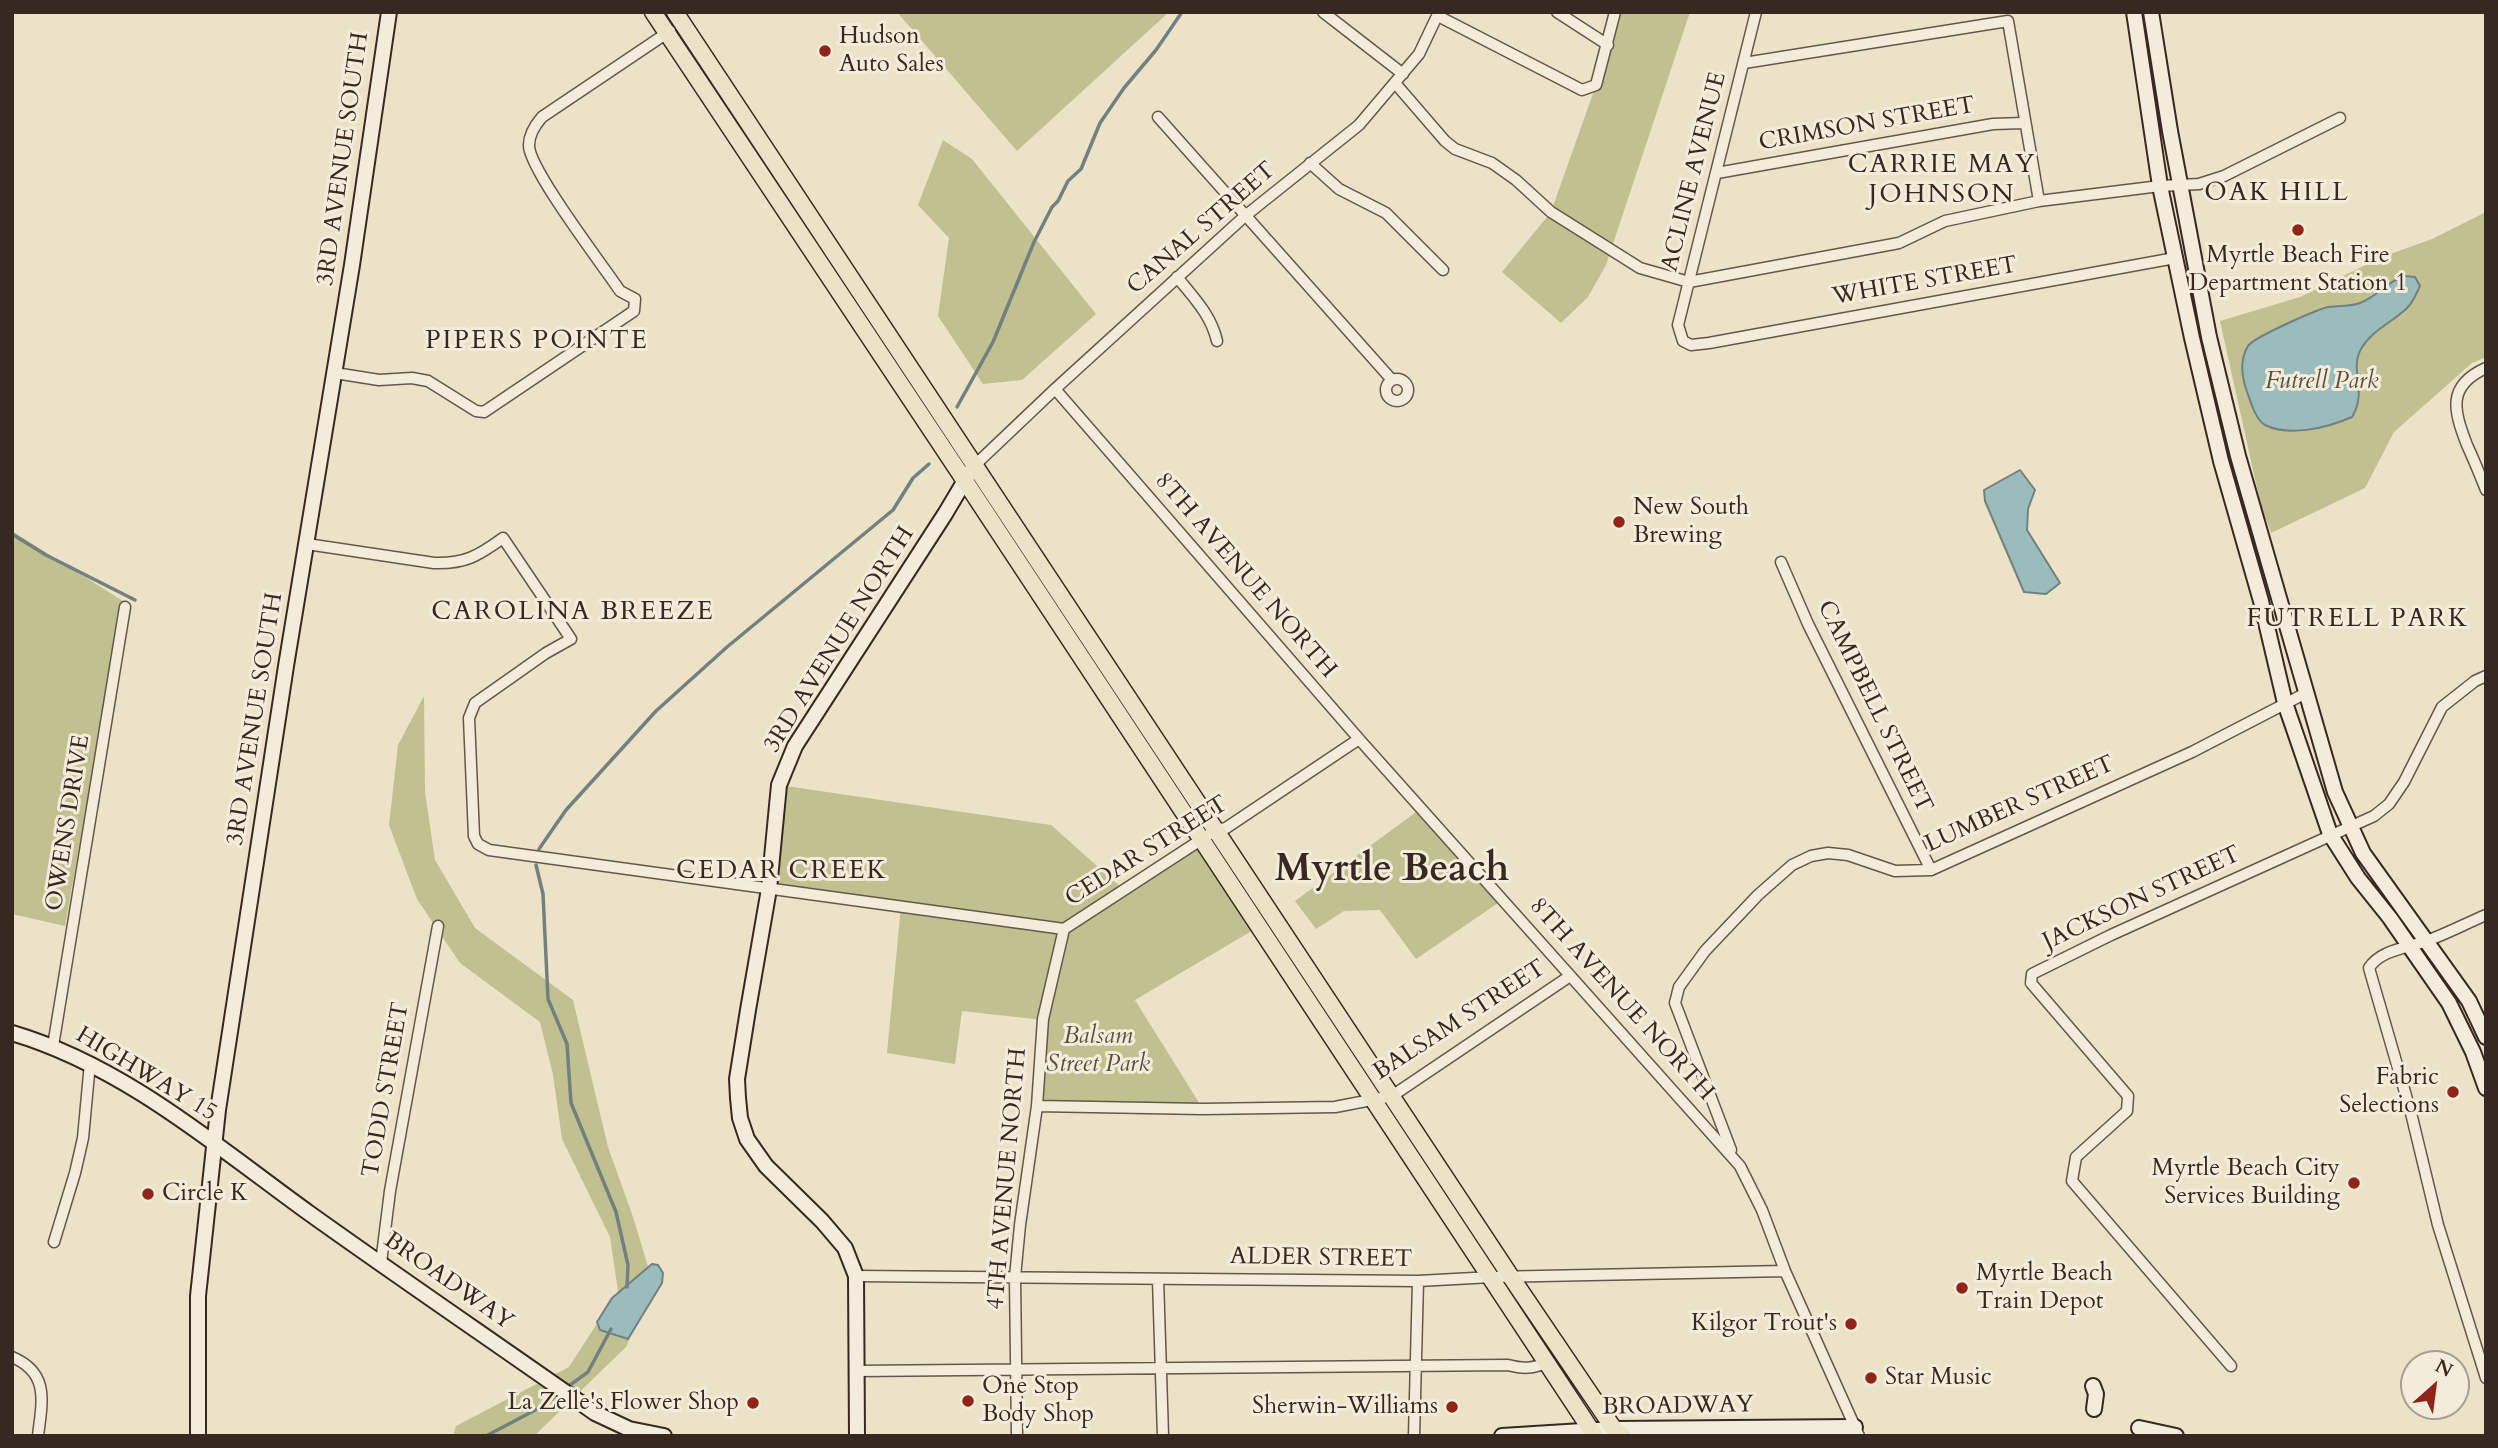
<!DOCTYPE html>
<html>
<head>
<meta charset="utf-8">
<style>
	body { margin:0 }
	#map { position:relative; width:2498px; height:1448px; overflow:hidden; background:#ece2c8; font-family:Cardo,serif }
	canvas { display:block }
	.frame { position:absolute; inset:0; border:14px solid #372921; pointer-events:none }
	.north { position:absolute; left:2400px; top:1350px; width:70px; height:70px; box-sizing:border-box; background:#f3ecdb; border:2px solid #a89e91; border-radius:50%; rotate:28deg; font-size:19px; font-weight:700; line-height:28px; text-align:center; color:#372921 }
	.north::after { content:''; display:block; margin:auto; width:24px; height:32px; background:#8f2418; clip-path:polygon(50% 0,100% 100%,50% 72%,0 100%) }
</style>
</head>
<body>
<div id="map">
<canvas width="2498" height="1448"></canvas>
<div class="frame"></div>
<div class="north">N</div>
</div>
<script>
const ctx = document.querySelector('canvas').getContext('2d');
ctx.lineJoin = 'round';
function fill(path, color) {
  ctx.fillStyle = color;
  ctx.fill(path, 'evenodd');
}
function trace(path, color, width, dash) {
  ctx.strokeStyle = color;
  ctx.lineWidth = width;
  ctx.lineCap = dash ? 'butt' : 'round';
  ctx.setLineDash(dash || []);
  ctx.stroke(path);
}
function label(font, color, halo, rows, align = 'center') {
  ctx.font = font + ' Cardo,serif';
  ctx.lineWidth = 6;
  ctx.setLineDash([]);
  ctx.textBaseline = 'middle';
  ctx.strokeStyle = halo;
  ctx.fillStyle = color;
  for (const [text, x, y, turn = 0] of rows) {
    ctx.save();
    ctx.translate(x, y);
    ctx.rotate((+turn || 0) * Math.PI / 180);
    ctx.textAlign = isNaN(turn) ? turn : align;
    if (halo) ctx.strokeText(text, 0, 0);
    ctx.fillText(text, 0, 0);
    ctx.restore();
  }
}
fill(new Path2D(`
	M897,12h272l-152,139z
	M1615,12h75l-84,253 -18,32 -27,26 -59,-51 49,-60 45,-127z
	M943,140l29,19 124,155 -74,66 -39,4 -45,-68 11,-78 -31,-33z
	M2486,212v145l-14,6 -78,69 -29,56 -94,45 -10,-27 -41,-185 80,-24 82,-40 50,-18z
	M12,531l111,70 -58,325 -53,-12z
	M424,696l1,96 10,68 40,68 98,72 35,147 25,70 20,66 -27,64 -92,89h-81l3,-10 113,-59 49,-76 -8,-54 -48,-98 -9,-64 -13,-53 -80,-59 -43,-64 -28,-74 9,-80z
	M779,785l272,40 73,65 77,-50 59,86 -125,74 68,109 -166,-3 6,-86 -81,-9 -7,53 -68,-11 14,-147 -132,-17z
	M1423,807l81,92 -88,60 -36,-49 -36,1 -28,18 -21,-28z`), '#c0c090');
const water = new Path2D(`
	M2405,276l10,1 5,9c-4,8 -7,17 -14,23 -15,14 -34,21 -45,40 -12,21 7,42 -9,68 -25,11 -63,20 -87,8 -10,-6 -14,-23 -18,-33 -5,-15 -8,-31 1,-46 6,-9 68,-36 80,-39 10,-2 23,0 32,-4 17,-6 27,-22 45,-27z
	M2020,470l15,20 -7,19 -1,21 33,53 -14,11 -22,-2 -39,-91 -1,-11z
	M652,1264l6,1 5,8 -1,10 -34,56 -28,-9 -3,-8 15,-24z`);
fill(water, '#9abcbd');
trace(water, '#72817f', 2);
trace(new Path2D(`
	M957,407l36,-65 41,-100 18,-35 6,-6 10,-20 13,-12 19,-46 24,-35 32,-38 26,-38
	M12,534l34,21 89,45
	M539,849l27,-39 90,-99 71,-64 166,-137 20,-32 16,-14
	M536,865l7,29 5,105 19,45 4,59 45,109 12,53 -1,22
	M566,1388l22,-16 23,-43
	M486,1436l55,-29 19,-14`), '#72817f', 3.5);
const street = new Path2D(`
	M1323,12l80,62
	M1557,12l51,33
	M1756,12l-78,313 5,16 8,4 18,-2 466,-85
	M1438,16l144,74 14,-5 19,-73
	M1744,63l264,-42 31,180
	M1395,83l50,58 10,8 37,14 24,17 35,32 89,56 49,14 210,-39 46,-22 94,-20 121,-15 39,-2 25,-8 116,-58
	M1158,117l234,263
	M1310,163l29,26 47,24 57,57
	M1717,173l276,-49 31,-1
	M1177,277c17,21 34,38 40,64
	M2486,368c-40,18 -32,43 -19,77 7,15 13,30 19,45
	M335,373l44,7 33,-2 16,3 48,30 8,1 150,-101 1,-12 -15,-8c-16,-24 -92,-123 -91,-146 0,-10 7,-21 13,-28l128,-86
	M1386 390a11 11 0 1 1 22 0a11 11 0 1 1-22 0Z
	M1055,389l304,350 381,427 22,44 23,61 74,165
	M975,465l80,-76 190,-173 114,-91 60,-71 20,-42
	M307,544l127,19c31,1 44,-7 69,-25l68,101 -25,14 -71,50 -6,15 5,118 4,8 11,6 575,79 152,-99 10,-2 133,-89
	M1781,562l27,62 123,246
	M2486,915c-19,8 -38,18 -57,25 -20,8 -48,9 -60,28l42,145 27,112 48,153
	M53,1046l72,-439
	M1037,1106l166,3 132,-2 57,-11 178,-120
	M1731,1150l-56,-147 4,-16 26,-36 53,-56 34,-30 19,-9 17,-3 20,2 47,16 36,-1 261,-118 114,-59
	M54,1242l21,-69 8,-35 7,-75
	M381,1263l9,-72 48,-265
	M856,1276l562,5 74,-4 293,-6
	M1158,1279l5,157
	M12,1357c38,16 30,45 26,79
	M2231,1366l-159,-185 4,-24 51,-46 1,-15 -97,-113 1,-9 79,-39 263,-119 15,-12 15,-22 38,-75 33,-26 11,-5
	M856,1371l652,-6c15,4 25,4 40,-3
	M1017,1436l-2,-159 5,-52 17,-119 6,-87 21,-90
	M1414,1436l4,-155`);
const secondary = new Path2D(`
	M2134,12l26,174 32,152 29,123 40,140 24,102 45,131 28,44 32,40 59,85 24,49 13,36
	M2151,12l19,119 39,206 29,119 97,336 28,61 106,148 17,36
	M12,1033c112,33 204,113 297,180 95,68 191,133 286,200l34,16 35,7
	M2093,1386l3,8 -2,15
	M2139,1428l37,8
	M198,1436v-140l20,-186 68,-444 66,-401 37,-253
	M857,1436l-1,-160 -11,-28 -23,-27 -56,-55 -19,-27 -7,-21 -2,-20 -1,-19 11,-69 21,-121 10,-104 16,-39 150,-232 25,-42
	M1502,1436l112,-7 241,-2`);
const primary = new Path2D(`
	M653,12l312,469 630,955
	M675,12l836,1265 103,152 9,7`);
trace(street, '#64574b', 13);
trace(secondary, '#372921', 18);
trace(primary, '#372921', 19);
trace(street, '#f3ecdb', 10);
trace(secondary, '#f3ecdb', 14);
trace(primary, '#ece2c8', 16);
for (const [x, y, r, color] of [
	[825,51,7,"#8f2418"],
	[2298,230,7,"#8f2418"],
	[1619,522,7,"#8f2418"],
	[2453,1092,7,"#8f2418"],
	[2354,1183,7,"#8f2418"],
	[148,1194,7,"#8f2418"],
	[1962,1288,7,"#8f2418"],
	[1851,1324,7,"#8f2418"],
	[1871,1378,7,"#8f2418"],
	[968,1401,7,"#8f2418"],
	[753,1403,7,"#8f2418"],
	[1452,1407,7,"#8f2418"]
]) {
  const dot = new Path2D();
  dot.arc(x, y, r, 0, 2 * Math.PI);
  ctx.fillStyle = color;
  ctx.fill(dot);
  trace(dot, '#f3ecdb', 2.5);
}
label('24px', '#372921', '#f3ecdb', [
	["Hudson",839,37],
	["Auto Sales",839,65],
	["Myrtle Beach Fire",2298,256,"center"],
	["Department Station 1",2298,284,"center"],
	["New South",1633,508],
	["Brewing",1633,536],
	["Fabric",2439,1078,"right"],
	["Selections",2439,1106,"right"],
	["Myrtle Beach City",2340,1169,"right"],
	["Services Building",2340,1197,"right"],
	["Circle K",162,1194],
	["Myrtle Beach",1976,1274],
	["Train Depot",1976,1302],
	["Kilgor Trout's",1837,1324,"right"],
	["Star Music",1885,1378],
	["One Stop",982,1387],
	["Body Shop",982,1415],
	["La Zelle's Flower Shop",739,1403,"right"],
	["Sherwin-Williams",1438,1407,"right"]
], 'left');
label('24px', '#372921', '#f3ecdb', [
	["CRIMSON STREET",1867,125,-10],
	["3RD AVENUE SOUTH",344,159,-82],
	["ACLINE AVENUE",1695,172,-76],
	["CANAL STREET",1202,229,-41],
	["WHITE STREET",1925,282,-10],
	["8TH AVENUE NORTH",1245,576,49],
	["3RD AVENUE NORTH",840,640,-58],
	["CAMPBELL STREET",1874,707,64],
	["3RD AVENUE SOUTH",256,719,-81],
	["LUMBER STREET",2020,805,-24],
	["OWENS DRIVE",69,823,-81],
	["CEDAR STREET",1147,852,-32],
	["JACKSON STREET",2142,899,-25],
	["8TH AVENUE NORTH",1621,1000,48],
	["BALSAM STREET",1460,1021,-33],
	["HIGHWAY 15",146,1075,31],
	["TODD STREET",387,1090,-80],
	["4TH AVENUE NORTH",1008,1179,-85],
	["ALDER STREET",1321,1259,1],
	["BROADWAY",448,1282,35],
	["BROADWAY",1678,1407,-1]
]);
label('italic 24px', '#594f3d', '#f3ecdb', [
	["Futrell Park",2322,382],
	["Balsam",1098,1037],
	["Street Park",1098,1065]
]);
ctx.letterSpacing = '2px';
label('26px', '#372921', '#f3ecdb', [
	["CARRIE MAY",1942,166],
	["JOHNSON",1942,196],
	["OAK HILL",2277,194],
	["PIPERS POINTE",537,342],
	["CAROLINA BREEZE",573,613],
	["FUTRELL PARK",2358,620],
	["CEDAR CREEK",782,872]
]);
ctx.letterSpacing = '0px';
label('bold 38px', '#372921', '#f3ecdb', [
	["Myrtle Beach",1392,871]
]);
</script>
</body>
</html>
